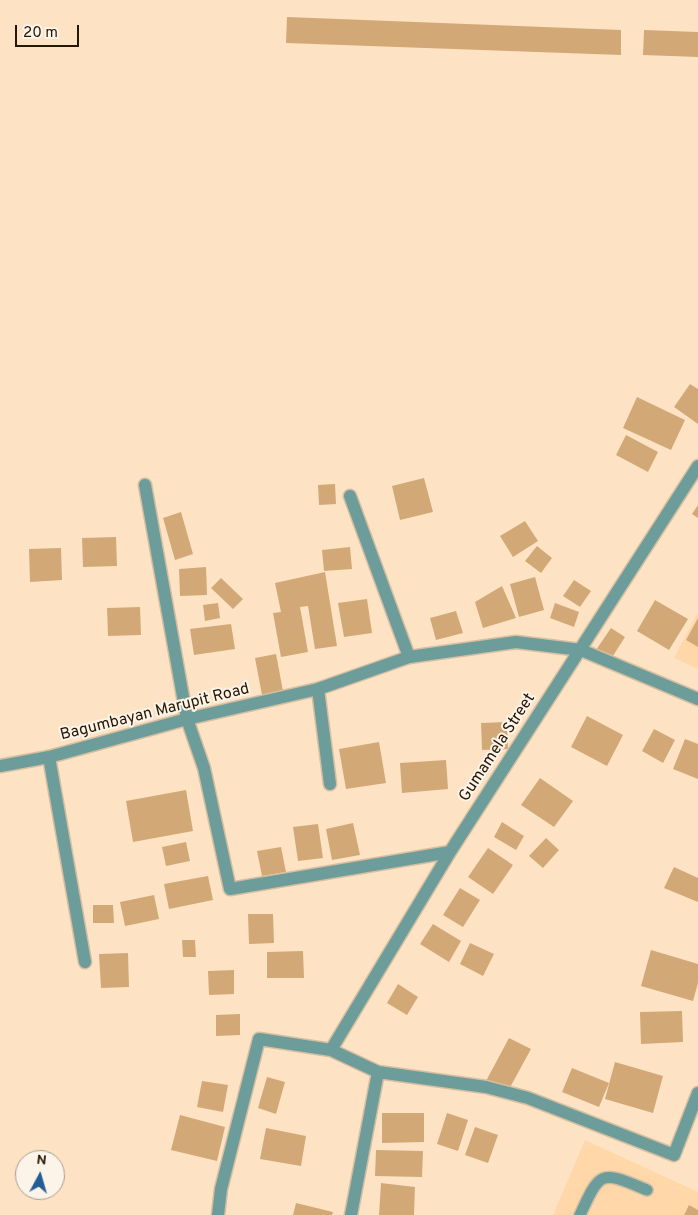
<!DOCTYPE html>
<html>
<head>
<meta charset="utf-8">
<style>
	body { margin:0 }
	#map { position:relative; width:698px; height:1215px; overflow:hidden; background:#fde3c4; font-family:Overpass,sans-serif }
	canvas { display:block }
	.north { position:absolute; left:15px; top:1150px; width:50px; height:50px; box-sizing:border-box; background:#fcf3e9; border:1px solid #a69b8d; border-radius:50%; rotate:6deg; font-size:14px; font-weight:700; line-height:20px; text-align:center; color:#261703 }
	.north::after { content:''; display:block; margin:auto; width:18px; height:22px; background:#245c94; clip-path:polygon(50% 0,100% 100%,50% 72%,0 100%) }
	.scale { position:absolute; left:15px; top:25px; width:64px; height:22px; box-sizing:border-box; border:2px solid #261703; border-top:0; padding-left:6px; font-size:15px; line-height:18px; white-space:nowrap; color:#261703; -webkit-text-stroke:4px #fcf3e9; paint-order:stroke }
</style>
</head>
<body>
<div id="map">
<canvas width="698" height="1215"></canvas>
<div class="north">N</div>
<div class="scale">20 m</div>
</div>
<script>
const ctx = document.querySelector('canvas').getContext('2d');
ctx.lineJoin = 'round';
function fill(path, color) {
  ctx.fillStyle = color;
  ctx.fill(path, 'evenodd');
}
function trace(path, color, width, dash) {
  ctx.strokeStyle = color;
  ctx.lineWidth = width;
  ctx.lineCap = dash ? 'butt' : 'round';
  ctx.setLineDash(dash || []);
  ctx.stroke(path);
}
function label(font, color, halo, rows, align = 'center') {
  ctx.font = font + ' Overpass,sans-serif';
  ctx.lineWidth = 4;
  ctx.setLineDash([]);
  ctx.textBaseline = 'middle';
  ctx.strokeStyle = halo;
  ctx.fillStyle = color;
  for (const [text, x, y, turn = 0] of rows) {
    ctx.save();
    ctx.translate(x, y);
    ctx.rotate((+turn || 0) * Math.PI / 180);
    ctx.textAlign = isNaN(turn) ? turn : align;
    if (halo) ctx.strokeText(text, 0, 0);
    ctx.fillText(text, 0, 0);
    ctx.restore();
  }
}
fill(new Path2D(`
	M698,612v57l-24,-11z
	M585,1140l113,52v23h-145z`), '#ffd7a9');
fill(new Path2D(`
	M287,17l334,13v25l-335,-12z
	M644,30l54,2v25l-55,-2z
	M690,384l8,5v35l-24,-17z
	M637,397l48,23 -14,30 -48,-22z
	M626,435l32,17 -10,20 -32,-17z
	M424,478l9,34 -33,8 -8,-34z
	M335,484l1,20 -17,1 -1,-20z
	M698,505v13l-6,-4z
	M181,512l12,42 -18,6 -12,-42z
	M525,521l13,20 -25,16 -13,-21z
	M116,537l1,29 -34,1 -1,-29z
	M537,546l15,12 -11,15 -16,-12z
	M350,547l2,22 -28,2 -2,-21z
	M61,548l1,32 -32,2 -1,-33z
	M206,567l1,28 -27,1 -1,-27z
	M325,572l12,74 -22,3 -7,-43 -8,1 8,45 -27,5 -8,-44 8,-1 -6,-29z
	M535,577l9,33 -25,7 -9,-33z
	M221,578l22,21 -10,10 -22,-21z
	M574,580l17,11 -11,16 -17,-11z
	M502,586l14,32 -33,10 -8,-26z
	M367,599l5,34 -28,4 -6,-34z
	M655,600l33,19 -19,31 -32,-19z
	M218,603l2,15 -15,3 -2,-16z
	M555,603l24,9 -5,15 -24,-9z
	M140,607l1,28 -33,1 -1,-28z
	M456,611l7,22 -27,7 -6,-22z
	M698,618v29l-12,-7z
	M231,624l4,25 -41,6 -4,-26z
	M611,628l14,9 -14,22 -15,-9z
	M276,654l7,37 -21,4 -7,-37z
	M587,716l36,19 -16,31 -36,-19z
	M507,722l1,27 -26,1 -1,-27z
	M654,729l21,11 -12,23 -21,-12z
	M685,739l13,5v35l-25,-10z
	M379,742l7,41 -40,6 -7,-40z
	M446,760l2,29 -46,4 -2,-30z
	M540,778l33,23 -19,26 -33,-22z
	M186,790l7,41 -60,11 -7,-41z
	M502,822l22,14 -8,14 -22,-13z
	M353,823l7,32 -28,5 -6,-31z
	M318,824l5,34 -25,3 -5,-34z
	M546,838l13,12 -16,18 -14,-12z
	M186,842l4,19 -24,5 -4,-19z
	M281,847l5,25 -24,4 -5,-25z
	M488,848l25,17 -20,29 -25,-17z
	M674,867l24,11v24l-34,-14z
	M208,876l5,24 -44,9 -5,-25z
	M460,888l20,12 -17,27 -20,-12z
	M154,895l5,24 -34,7 -5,-24z
	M93,905h20l1,18h-21z
	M248,914h25l1,29 -25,1z
	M433,924l28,17 -12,21 -29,-18z
	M182,940h13l1,17h-13z
	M470,943l24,11 -11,22 -23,-12z
	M651,950l47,14v19l-5,18 -52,-15z
	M303,951l1,27h-37v-26z
	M128,953l1,34 -28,1 -2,-34z
	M234,970v24l-25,1 -1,-24z
	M398,984l20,13 -11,18 -20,-12z
	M682,1011l1,31 -42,2 -1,-32z
	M240,1014v21l-24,1v-21z
	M509,1038l22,11 -24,44 -21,-12z
	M615,1062l48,14 -10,37 -48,-14z
	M572,1068l37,15 -10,24 -37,-15z
	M267,1077l18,5 -9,32 -18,-6z
	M202,1081l26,4 -5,27 -26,-5z
	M382,1113h42v29l-42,1z
	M447,1113l21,7 -10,31 -21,-7z
	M180,1115l45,12 -8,34 -46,-11z
	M475,1127l23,8 -10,28 -23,-8z
	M266,1128l40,8 -5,30 -41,-7z
	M376,1150l47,1 -1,26 -47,-1z
	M381,1183l34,4 -1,28h-35z
	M296,1203l37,9 -1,3h-39z
	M689,1205l9,5v5h-14z`), '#d2a876');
const service = new Path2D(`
	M580,1215c21,-46 21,-44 67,-25`);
const minor = new Path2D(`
	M145,485l42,234 17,49 26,121 220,-37
	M350,496l59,161
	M318,689l12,95
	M49,757l36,205
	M331,1050l119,-198 248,-386
	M218,1215l3,-26 38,-150 72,11 47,22 108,15 42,11 146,57 24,-62
	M351,1215l27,-143`);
const tertiary = new Path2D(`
	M0,766l49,-9 138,-38 131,-30 91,-32 107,-15 65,8 117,49`);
trace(service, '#d6bea1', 14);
trace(minor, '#d6bea1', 15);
trace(tertiary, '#d6bea1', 15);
trace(service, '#6d9d9a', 11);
trace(minor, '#6d9d9a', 12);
trace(tertiary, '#6d9d9a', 12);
label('16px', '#261703', '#fcf3e9', [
	["Bagumbayan Marupit Road",155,713,-14],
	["Gumamela Street",498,748,-57]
]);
</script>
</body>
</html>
